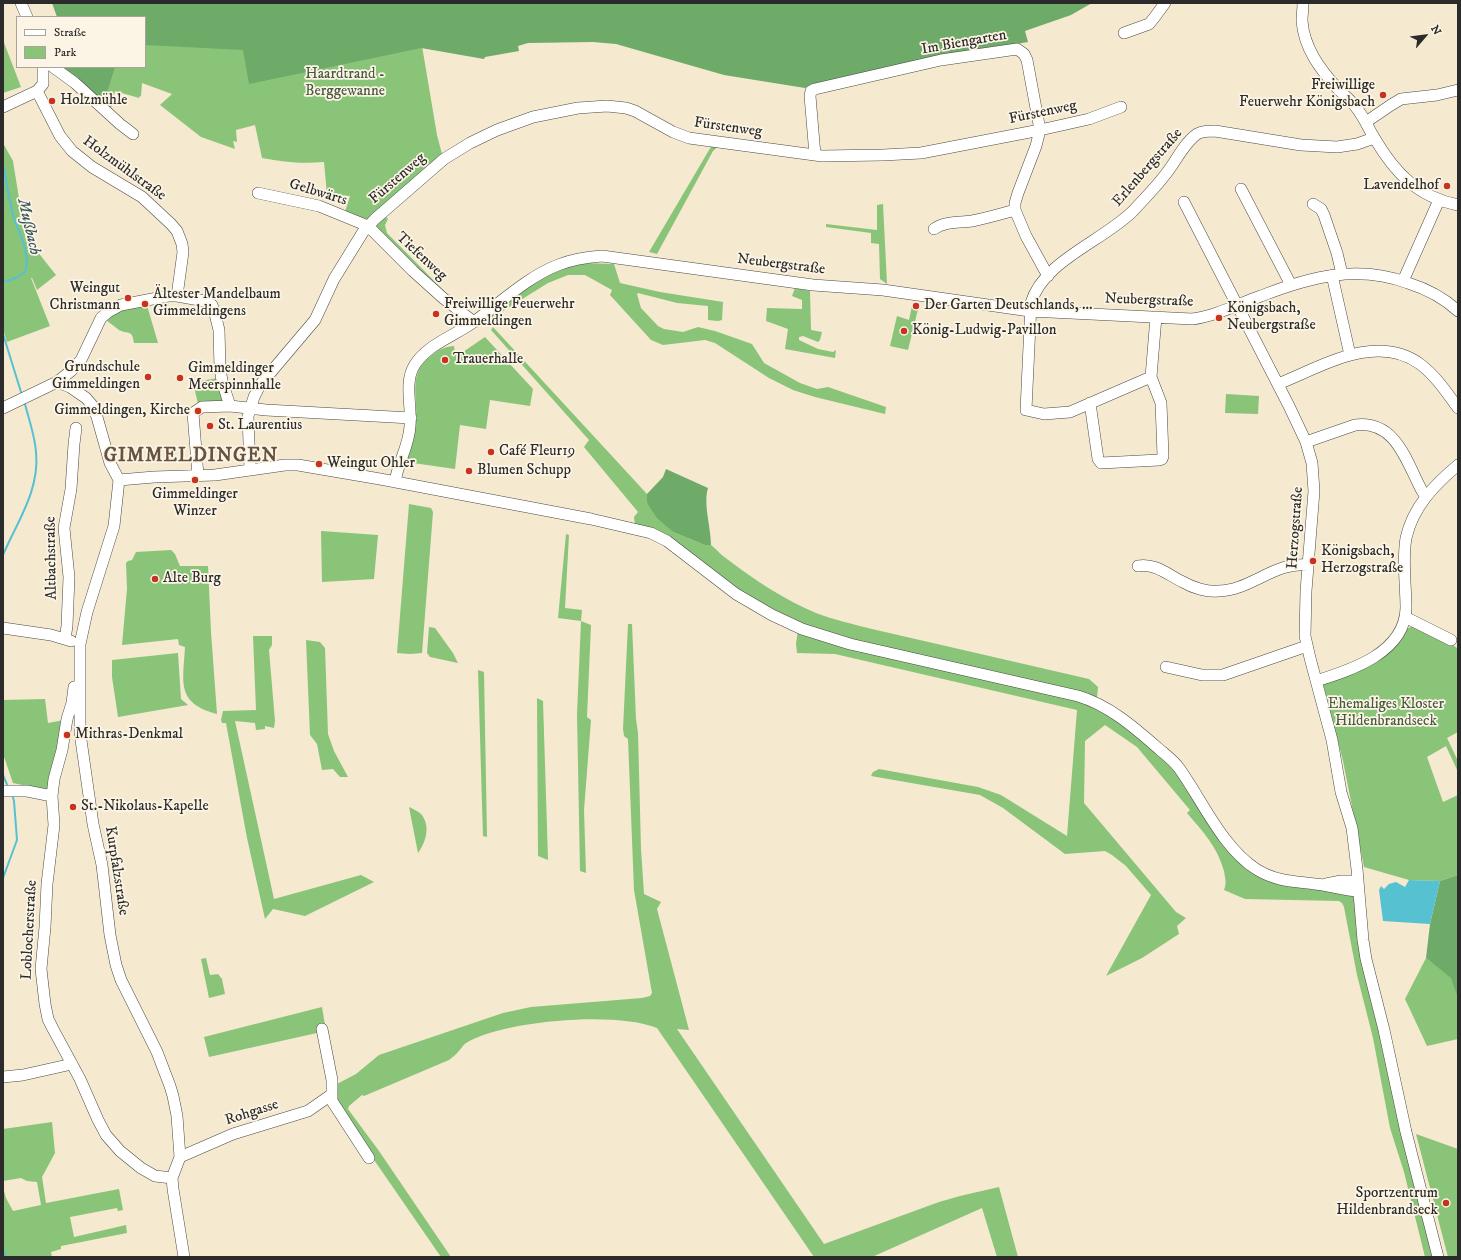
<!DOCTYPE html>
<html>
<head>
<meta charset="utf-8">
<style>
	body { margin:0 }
	#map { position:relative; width:1461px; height:1260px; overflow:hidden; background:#f5e9d0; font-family:"IM FELL DW Pica",serif }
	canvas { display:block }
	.frame { position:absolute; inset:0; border:4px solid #2b2b2b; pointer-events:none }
	.legend { position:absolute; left:16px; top:16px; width:130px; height:52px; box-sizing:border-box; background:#fcf5e5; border:1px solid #a8a49b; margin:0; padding:5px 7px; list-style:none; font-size:12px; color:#2b2b2b }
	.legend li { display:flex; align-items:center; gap:8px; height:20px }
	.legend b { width:20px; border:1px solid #a8a49b }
	.north { position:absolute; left:1405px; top:16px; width:40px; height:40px; -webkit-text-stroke:3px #fcf5e5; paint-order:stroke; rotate:62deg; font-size:11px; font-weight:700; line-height:16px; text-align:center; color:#2b2b2b }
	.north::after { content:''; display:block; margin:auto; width:14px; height:18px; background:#2b2b2b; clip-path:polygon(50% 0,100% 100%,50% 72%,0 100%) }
</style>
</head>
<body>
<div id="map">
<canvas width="1461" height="1260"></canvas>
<div class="frame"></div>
<ul class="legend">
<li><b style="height:5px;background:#fff"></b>Straße</li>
<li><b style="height:11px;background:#89c478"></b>Park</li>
</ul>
<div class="north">N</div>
</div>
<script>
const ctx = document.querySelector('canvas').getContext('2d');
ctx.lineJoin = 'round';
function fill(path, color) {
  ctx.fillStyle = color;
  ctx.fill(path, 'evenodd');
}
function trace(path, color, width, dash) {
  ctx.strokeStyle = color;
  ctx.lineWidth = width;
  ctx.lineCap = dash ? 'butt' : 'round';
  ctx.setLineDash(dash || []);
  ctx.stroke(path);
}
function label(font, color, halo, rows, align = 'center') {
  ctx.font = font + ' "IM FELL DW Pica",serif';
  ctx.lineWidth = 3.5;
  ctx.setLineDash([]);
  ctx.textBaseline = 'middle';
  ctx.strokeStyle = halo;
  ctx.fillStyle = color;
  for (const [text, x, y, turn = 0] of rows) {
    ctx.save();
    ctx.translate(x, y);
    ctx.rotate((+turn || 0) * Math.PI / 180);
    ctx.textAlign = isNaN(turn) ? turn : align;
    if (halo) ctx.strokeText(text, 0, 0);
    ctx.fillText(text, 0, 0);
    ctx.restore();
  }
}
fill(new Path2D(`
	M107,3l315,43 15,89 6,23 -71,60 -5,1 -23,-4 6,-19 -23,-2 -3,-32c-23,2 -40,0 -62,-4l-7,-33 -19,5 1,12 -4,-1 2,8 -34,-12 -41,-32 12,-11 -30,-11 -1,13h-1l-1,2 -24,-7 -5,22 -45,-46h80v-50z
	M3,40l18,47 -18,6z
	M3,143l10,18 12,75 31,39 -19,15 -5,-12h-1l19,48 -43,16 -4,-13z
	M712,145h8l-7,6 -56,103 -8,-2z
	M883,204l4,80 -7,-5 -1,-35 -8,-1v-10l-45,-6v-3l51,6v-25z
	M384,215l4,4 -3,6 2,8 59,60h-6l-65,-65 1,-5z
	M584,263l30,1 6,19 40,9 63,10 -1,18 -4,1 -10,-1v-14l-31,-3 -39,-10 -1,1 4,14 17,18 6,3 19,3 15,-5 17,4 37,13 12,19 36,20 17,6 11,-2 58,20 -1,7 -70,-17 -22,-7 -24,-12 -54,-35 -10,-3 -42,5 -12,-5 -41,-45 2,-5 -27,-15h-17l-20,8 -45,28 -14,11h-3l1,-4c21,-16 48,-38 73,-48 8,-3 16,-5 24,-7z
	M795,288l15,3 1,39 11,2 -2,8 -2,2 -15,-6 -4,1v3l19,9 15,3 3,-2 -1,8 -50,-9 3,-20 -22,-8 1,-13 35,1v-9l-10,-4z
	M146,302l12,41h-24c-2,-14 -5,-8 -15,-13 -4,-3 -9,-7 -13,-10l9,-7z
	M919,305l-11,45 -18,-4 7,-30 12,4 3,-14z
	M493,327l154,167v9l26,29 32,13h6c5,4 10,10 16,14 26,20 58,41 89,54 18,7 37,11 56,16l217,50 9,8 -1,11 -269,-64 -40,-17 -31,-14 -122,-78 -1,-8 4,-5 -54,-65 5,-7 -98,-110z
	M485,337l48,52 -3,17 -40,-6 -4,29 -26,-4 -5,44 -49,-7c4,-13 9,-28 10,-42 2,-25 -9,-47 16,-65 8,-6 12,-8 22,-9l1,7 8,-1z
	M219,378l6,24 -27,2 -5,-22z
	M1226,394l33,2 -1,18 -33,-1z
	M409,504l22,4 2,4 -11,141 -12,1 -13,-1z
	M321,531l57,4 -4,44 -52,3z
	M566,534l3,1 -4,73 17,2 -1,11 10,4 -4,92 4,3 -7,90 2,63 -6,-2 -3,-157 4,-93 -23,-3z
	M171,550l4,4 5,12h28l3,66 6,82c-41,-11 -34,-31 -32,-67l-6,-2 -1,-6 -56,6 5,-56 -1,-26 2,-2 4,-1 4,-8z
	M628,624h4l4,95 2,14 3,116 3,45 17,8 -4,7 32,121 -12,-1 147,215 115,-42 21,-6 39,-9 19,70h-21l-15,-49 -110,49h-58l-157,-229c-40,-17 -153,-8 -191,15 -3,2 -5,6 -8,9 -2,3 -6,5 -9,8l-85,36 -2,-1 -13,11 -1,3 31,42 72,106h-10l-100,-145 -6,-16v-11l21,-11 23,-19 124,-42 28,-6 111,-9 8,-2 2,-3 -18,-103 -6,-151 -4,-3 -1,-7z
	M1413,626l35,15 10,8v83l-11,6 11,23v11l-12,-26 -19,11 16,45 15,-7v80l-18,6 -31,-1 -45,-13 -21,-106 -20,-77 13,-5 70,-50z
	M429,627l6,1 18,25 5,10 -28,-6 -3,-4z
	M798,630l282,71 27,12 67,53 57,85 19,20 10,6 21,8 63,8 11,1 79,363h-9l-21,-85 -14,-44 -17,-90 -16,-63 -13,-68 -2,-4 -3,-2 -94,-2 -21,-9c3,-7 1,-12 0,-19 -7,-25 -21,-39 -37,-58l3,-3 -53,-63 -32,-22 -20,16 -1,62 92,109 10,6 -9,8 2,8 -37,24 -36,18 45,-81 -25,-29 -14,-11 -7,-4 -40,3 -62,-46 -23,-13 -109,-19 2,-4 6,-3 99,18 23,8 66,41 10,-126 -242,-56 -38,-1 -1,-9z
	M253,636h19v9l-3,5 6,71 -1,7 -9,-2v3l-9,1 -1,-7 -20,-2 39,178 87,-24 13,7 -69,34 -32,-7 -8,10 -18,-81 -21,-115h-4l-1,-3 2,-9 33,-1z
	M306,640l14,2 5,6 3,86 6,17 14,26h-8l-7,-8 -11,1 -5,-26 -7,-9z
	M178,653l3,46 7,6 -70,12 -6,-40v-17z
	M478,670l6,2 3,165 -4,-1z
	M537,698l6,3 5,159 -10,-4z
	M45,699l3,24 16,-3 -15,67 -4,3 -32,-7 -10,-29v-54z
	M409,807c4,2 9,4 12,7 10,12 5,28 -3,39z
	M206,958l4,17 8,-1 4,5 3,15 -16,4 -8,-39z
	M1426,958l26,20 6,20v41l-31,7 -22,-47z
	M322,1007l4,24 -117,26 -5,-20z
	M52,1122l3,31 -13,24 4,26 73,-14 4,21 -5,1 -1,-3 -47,9 4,20 52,-12 1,8 -66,13v3l-10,3 1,5h-49v-70l3,11 7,13 28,-6 -4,-23 -10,-1 -6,-3 -18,3v-52z
	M1416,1134l42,15v108h-10z`), '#89c478');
fill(new Path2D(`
	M52,3h1040l-21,12 -46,16 3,11 -87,14 -129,28 -7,4 -81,-13 -108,-31 -23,-2 -65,1 -10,3 1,5 -34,6 -1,2 -63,-11 -172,36 -6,-34 -98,-5v-28h-88z
	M63,67h52l-12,38z
	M666,469l42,19c-5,16 3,39 3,57h-6l-32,-13 -16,-14 -10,-15v-9l16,-17z
	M1458,875v123l-7,-20 -25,-20 4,-34 10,-43z`), '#6eaa68');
fill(new Path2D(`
	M1409,880l31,1 -10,43 -47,-3 -4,-31 2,-4 3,3 5,-5 7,-2 9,5z`), '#56c1d1');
trace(new Path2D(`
	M3,164c3,17 6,34 10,51 5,16 17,36 13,54 -3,8 -16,11 -23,13
	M3,334l18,58
	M3,555c14,-33 37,-65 33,-103 -1,-16 -7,-32 -11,-48
	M3,775l5,12
	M3,878l14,-38 -3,-39 -2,-7
	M3,1249l3,8`), '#56c1d1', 2);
const minor = new Path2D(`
	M21,3l6,14
	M1303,3c0,6 -1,12 -1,18 2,27 18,48 35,67 7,7 16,14 21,22 7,9 11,20 17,29 20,34 43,58 83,66
	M1124,33l25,-9 5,-6 11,-15
	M53,67l22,16 45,41 13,10
	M37,91l23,45 12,15 20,16 50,30 29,27 6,7 5,13 1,8 -6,44
	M3,107l34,-16 6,-7v-17
	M1366,122l25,-17 10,-6 36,-4 21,-5
	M815,155l-5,-59 1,-5 4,-2 126,-29 76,-11 7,5 3,6 13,70 -4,16 -18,47 -3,10v7l11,26 22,40
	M1241,189l50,96
	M258,193l61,13 49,20 45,45 30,27 31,24
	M1184,202l105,204 17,36 6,21 2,28 -8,100 -1,45 5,22 22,82 9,52 11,36 5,41 6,71 3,19 18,71 22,102 32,125
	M1313,204l8,5 3,6 13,38 5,21
	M934,229c11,-8 25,-6 38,-8 15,-3 29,-7 43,-11
	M1332,275l18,80
	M1403,281l36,-81
	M1151,377l-81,35 -26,2 -18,-4 5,-107c12,-42 72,-62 102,-92 11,-12 23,-24 32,-36 10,-12 19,-32 32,-41 5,-3 11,-3 18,-3l86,14 36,2 20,-3 17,-6
	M57,382l13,5 16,11 6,7 5,12 13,46 9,17
	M1278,384c43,-17 98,-52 142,-20 16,12 27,29 38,44
	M1090,403l8,56 3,4 58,-3 3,-1 1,-3 -2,-53 -10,-26 5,-60
	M3,408l54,-26 14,-11 10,-11 20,-42 7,-6 13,-7 47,-9h9l28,5 7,4 3,9 4,16 1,38 2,13 8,25
	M1306,442l49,-17c41,-5 51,36 67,66l4,5
	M250,469l-2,-53 6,-19 6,-12 55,-65 19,-41 29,-47 12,-13 69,-60 26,-16 27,-13 36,-13 45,-9 29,-2 19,2 9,3 38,21 16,6 133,18 61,-1 38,-2 119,-23 49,-11 32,-12
	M198,476l-5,-63 9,-6 28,-1 36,4 145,8
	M119,480l35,-3 61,-2 70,-10h13l82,14 211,40 60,14 16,8 69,53 36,21 30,14 48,15 228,52c31,9 57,32 81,53 7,6 15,12 20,19 23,32 43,79 77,101 22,14 43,12 67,16 12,2 23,6 36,6
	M119,480l-5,46 -27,86 -7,32v89l13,91 9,41 8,70 6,30 5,15 36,72 13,34 3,10 4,20 3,41 -8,21 1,11 11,68
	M395,482c3,-20 14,-36 15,-56 2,-19 -6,-43 4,-60 13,-22 41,-30 61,-45 25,-18 54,-45 83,-56 15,-6 29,-8 44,-9l211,29 70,5 147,21 162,8c24,-3 46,-15 69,-23 49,-19 96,-32 147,-13 19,6 36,15 50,28
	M1138,566c18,-3 30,9 45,16 10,6 24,10 35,9 32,0 57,-30 90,-26
	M1405,617l46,23
	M3,628l48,7 20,6
	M65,639l2,-13 2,-49 -5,-49 7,-39 3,-45 2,-16
	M1166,667l36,8h21l84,-29
	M1316,681c35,-11 89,-28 90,-73 0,-23 -4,-47 0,-70 7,-31 28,-53 52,-73
	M74,687l-2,16 -5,16 -5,31 -8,29 -2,17 2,29 -7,59 -2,43 -4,42 4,35 3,15 5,10 27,50 18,41 8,15 14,16 21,17 14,8 17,2
	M3,791h24l25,5
	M1326,884l15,-3h17
	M322,1029l10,51v21l37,57
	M3,1077l20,-2 49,-11
	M180,1157l53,-23 75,-23 23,-16`);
trace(minor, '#494844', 12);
trace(minor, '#fff', 11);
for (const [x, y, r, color] of [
	[1383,95,4,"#c8321e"],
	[52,101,4,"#c8321e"],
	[1447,186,4,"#c8321e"],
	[128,298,4,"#c8321e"],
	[145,304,4,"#c8321e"],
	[916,306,4,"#c8321e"],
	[436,314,4,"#c8321e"],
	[1219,318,4,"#c8321e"],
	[904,331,4,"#c8321e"],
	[445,360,4,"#c8321e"],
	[148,377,4,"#c8321e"],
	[180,378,4,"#c8321e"],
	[198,411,4,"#c8321e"],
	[210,426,4,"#c8321e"],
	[491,452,4,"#c8321e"],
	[319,464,4,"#c8321e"],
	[469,471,4,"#c8321e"],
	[195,480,4,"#c8321e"],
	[1313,561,4,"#c8321e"],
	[155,579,4,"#c8321e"],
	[67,735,4,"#c8321e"],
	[73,807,4,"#c8321e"],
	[1446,1203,4,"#c8321e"]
]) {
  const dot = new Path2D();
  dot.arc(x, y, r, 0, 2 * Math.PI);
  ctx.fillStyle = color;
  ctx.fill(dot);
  trace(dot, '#fcf5e5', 1.5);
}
label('15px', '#2b2b2b', '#fcf5e5', [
	["Im Biengarten",964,43,-10],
	["Fürstenweg",1043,113,-12],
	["Fürstenweg",728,128,8],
	["Erlenbergstraße",1148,168,-49],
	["Holzmühlstraße",124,169,36],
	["Fürstenweg",398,179,-41],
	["Gelbwärts",318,193,17],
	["Tiefenweg",421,257,43],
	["Neubergstraße",781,265,7],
	["Neubergstraße",1149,301,2],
	["Herzogstraße",1296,528,-86],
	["Altbachstraße",52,558,-91],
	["Kurpfalzstraße",116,871,81],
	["Loblocherstraße",30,930,-87],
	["Rohgasse",252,1113,-18]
]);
label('15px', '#475942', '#fcf5e5', [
	["Haardtrand -",345,75],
	["Berggewanne",345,92],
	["Ehemaliges Kloster",1386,705],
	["Hildenbrandseck",1386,722]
]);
label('15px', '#2b2b2b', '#fcf5e5', [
	["Freiwillige",1375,86,"right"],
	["Feuerwehr Königsbach",1375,103,"right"],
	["Holzmühle",60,101],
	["Lavendelhof",1439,186,"right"],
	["Weingut",120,289,"right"],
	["Christmann",120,306,"right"],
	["Ältester Mandelbaum",153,295],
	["Gimmeldingens",153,312],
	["Freiwillige Feuerwehr",444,305],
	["Gimmeldingen",444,322],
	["Der Garten Deutschlands, ...",924,306],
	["Königsbach,",1227,309],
	["Neubergstraße",1227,326],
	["König-Ludwig-Pavillon",912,331],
	["Trauerhalle",453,360],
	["Grundschule",140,368,"right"],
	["Gimmeldingen",140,385,"right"],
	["Gimmeldinger",188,369],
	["Meerspinnhalle",188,386],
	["Gimmeldingen, Kirche",190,411,"right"],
	["St. Laurentius",218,426],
	["Café Fleur19",499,452],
	["Weingut Ohler",327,464],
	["Blumen Schupp",477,471],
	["Gimmeldinger",195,495,"center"],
	["Winzer",195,512,"center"],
	["Königsbach,",1321,552],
	["Herzogstraße",1321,569],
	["Alte Burg",163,579],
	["Mithras-Denkmal",75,735],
	["St.-Nikolaus-Kapelle",81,807],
	["Sportzentrum",1438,1194,"right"],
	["Hildenbrandseck",1438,1211,"right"]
], 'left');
label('italic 16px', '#38585d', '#fcf5e5', [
	["Mußbach",28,227,77]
]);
ctx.letterSpacing = '1px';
label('bold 19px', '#675140', '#fcf5e5', [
	["GIMMELDINGEN",191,457]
]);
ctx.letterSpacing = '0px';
</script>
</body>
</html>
